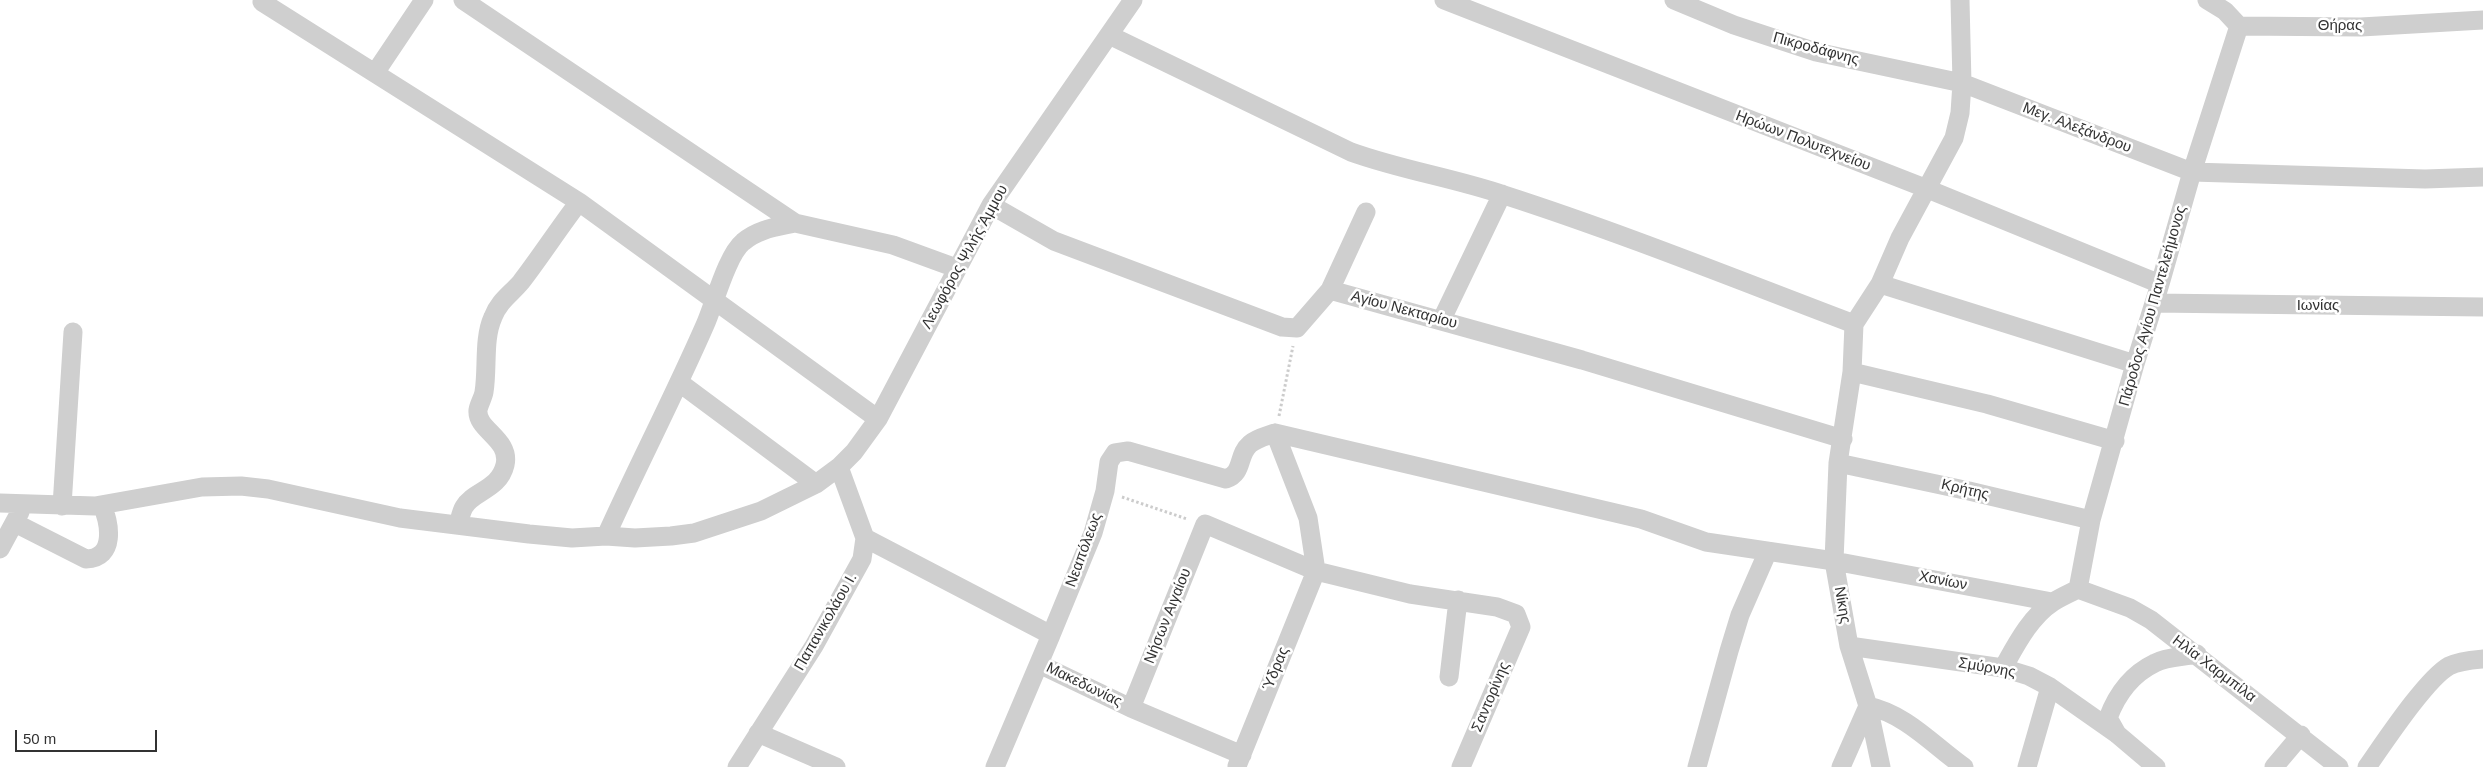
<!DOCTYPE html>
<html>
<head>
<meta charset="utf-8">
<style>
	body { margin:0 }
	#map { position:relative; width:2483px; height:767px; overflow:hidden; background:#fff; font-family:Helvetica,sans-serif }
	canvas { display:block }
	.scale { position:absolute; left:15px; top:730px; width:142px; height:22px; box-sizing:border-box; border:2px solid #323232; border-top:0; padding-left:6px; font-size:15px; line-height:18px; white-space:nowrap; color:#323232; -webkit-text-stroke:4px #fff; paint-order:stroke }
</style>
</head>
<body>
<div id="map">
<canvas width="2483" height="767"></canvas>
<div class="scale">50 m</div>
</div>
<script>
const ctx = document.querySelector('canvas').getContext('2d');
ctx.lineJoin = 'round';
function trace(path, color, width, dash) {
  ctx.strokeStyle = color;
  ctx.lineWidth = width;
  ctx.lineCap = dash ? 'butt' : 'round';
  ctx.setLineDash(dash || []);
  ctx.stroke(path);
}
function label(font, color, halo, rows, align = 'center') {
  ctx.font = font + ' Helvetica,sans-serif';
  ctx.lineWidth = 5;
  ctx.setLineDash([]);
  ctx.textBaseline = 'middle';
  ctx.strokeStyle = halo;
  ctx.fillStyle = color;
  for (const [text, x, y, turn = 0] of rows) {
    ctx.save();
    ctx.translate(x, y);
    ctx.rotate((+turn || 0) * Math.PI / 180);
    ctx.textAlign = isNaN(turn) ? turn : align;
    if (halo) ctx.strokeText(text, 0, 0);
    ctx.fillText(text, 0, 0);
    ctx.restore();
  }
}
trace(new Path2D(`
	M1279,416l14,-70
	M1122,497l65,22`), '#ccc', 3, [2.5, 2.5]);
trace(new Path2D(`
	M463,0l332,223 98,22 63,23
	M1444,0l481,188 235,96
	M1674,0l60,25 82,27 146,31 230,89 233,7 58,-2
	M2207,0l18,11 14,15 122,1 122,-7
	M262,2l317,200 299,217
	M1109,35l242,117c50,18 103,26 153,43 118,38 234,85 350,129
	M375,73l49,-73
	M991,205l63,36 228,86 15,1 33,-38 252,70 261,79
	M1880,284l255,80
	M1330,290l36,-78
	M2154,303l329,4
	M1442,319l60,-125
	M1852,372l135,32 128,37
	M680,383l136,101
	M1275,433l33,85 8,53
	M1838,463l131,28 122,29
	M0,503l95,3 107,-19 39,-1 27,3 132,29 129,16 43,4 34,-2 29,2 36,-2 23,-3 67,-22 55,-27 23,-17 15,-15 24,-33 113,-214 142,-205
	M62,506l11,-174
	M15,523l71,36c30,-1 24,-35 16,-54
	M458,525c2,-6 3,-13 6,-18 9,-16 35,-17 41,-42 6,-26 -29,-35 -27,-55 1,-6 5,-12 6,-18 4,-24 -1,-53 9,-75 6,-16 18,-23 28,-35 20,-26 38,-54 58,-80
	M606,536c32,-71 68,-140 99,-211 9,-20 22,-70 38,-83 15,-13 34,-15 52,-19
	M865,538l186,97 -56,132
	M0,549l20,-37
	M2078,589l13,-69 44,-156 25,-80 32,-112 47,-146
	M2078,589l52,19 21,12 188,147
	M1051,635l42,-102 12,-42 4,-29 6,-9 13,-2 98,28c18,-6 11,-24 24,-35 7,-6 17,-8 25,-11l366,86 65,23 128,19 218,41
	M1849,646l154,22 26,8 21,11 67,47 39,33
	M1039,664l92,44 111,47
	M2003,668c13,-23 27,-51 50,-66 8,-5 17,-9 25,-13
	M1449,677l9,-77
	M1131,708l74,-184 111,47 94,23 87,13 19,7 5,13 -60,140
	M758,733l78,34
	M2117,734l-9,-16c9,-24 24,-44 47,-55 11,-6 29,-6 42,-9
	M1237,766l79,-195
	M737,767l77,-121 48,-87 3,-21 -26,-71
	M1697,767l32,-116 11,-36 28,-64
	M1841,767l27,-61c38,8 65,39 96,61
	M1881,767l-13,-61 -19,-60 -15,-85 4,-98 14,-91 2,-48 26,-40 20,-46 54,-100 6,-25 2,-30 -2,-83
	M2027,767l23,-80
	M2274,767l27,-32
	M2367,767c17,-24 59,-88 82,-101 10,-5 23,-6 34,-7`), '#cfcfcf', 19);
label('15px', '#323232', '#fff', [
	["Θήρας",2340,26],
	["Πικροδάφνης",1816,49,15],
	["Μεγ. Αλεξάνδρου",2077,128,21],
	["Ηρώων Πολυτεχνείου",1803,141,21],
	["Λεωφόρος Ψιλής Άμμου",965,257,-61],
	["Πάροδος Αγίου Παντελεήμονος",2153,306,-74],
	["Ιωνίας",2318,306],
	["Αγίου Νεκταρίου",1404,310,15],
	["Κρήτης",1965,490,13],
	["Νεαπόλεως",1084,550,-70],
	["Χανίων",1943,581,11],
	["Νίκης",1842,605,80],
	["Νήσων Αιγαίου",1168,616,-68],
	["Παπανικολάου Ι.",826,622,-60],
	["Σμύρνης",1987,668,10],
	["Ύδρας",1276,669,-68],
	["Ηλία Χαρμπίλα",2214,669,37],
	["Μακεδωνίας",1084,685,26],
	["Σαντορίνης",1491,697,-67]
]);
</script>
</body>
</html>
